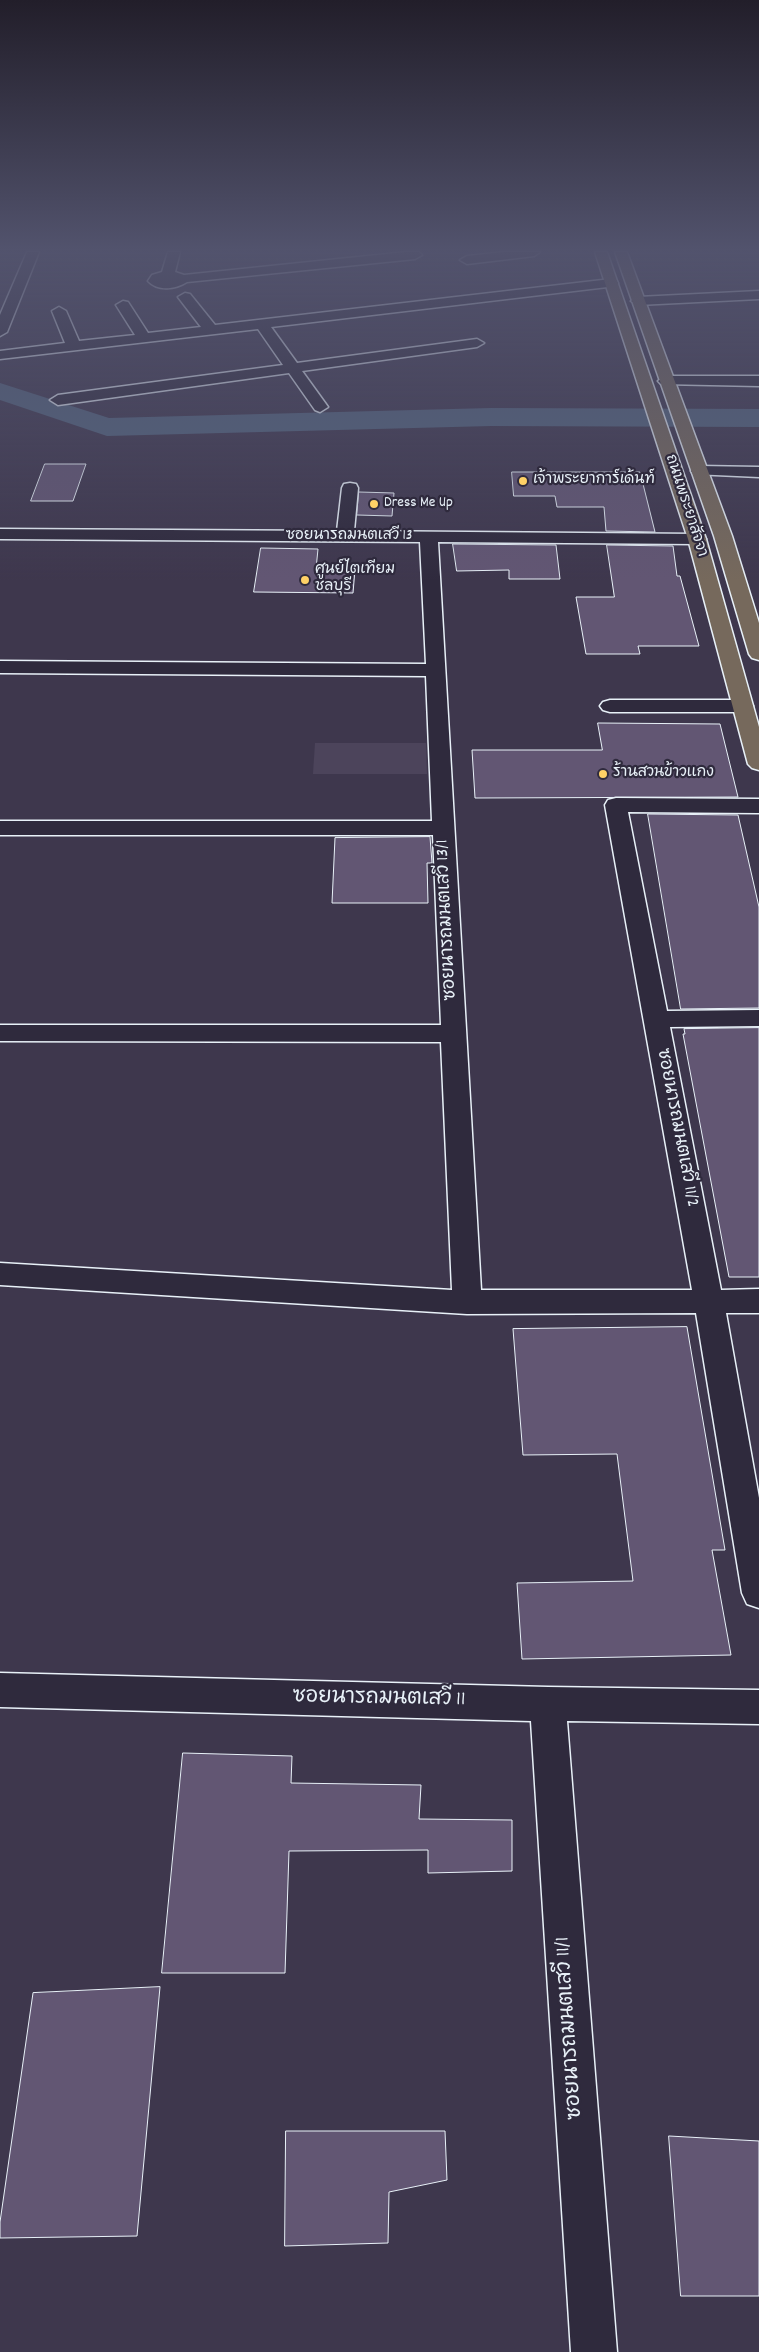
<!DOCTYPE html>
<html>
<head>
<meta charset="utf-8">
<style>
	body { margin:0 }
	canvas { display:block; background:#3e374d }
</style>
</head>
<body>
<canvas width="759" height="2352"></canvas>
<script>
const ctx = document.querySelector('canvas').getContext('2d');
ctx.lineJoin = 'round';
function fill(path, color) {
  ctx.fillStyle = color;
  ctx.fill(path, 'evenodd');
}
function trace(path, color, width, dash) {
  ctx.strokeStyle = color;
  ctx.lineWidth = width;
  ctx.lineCap = dash ? 'butt' : 'round';
  ctx.setLineDash(dash || []);
  ctx.stroke(path);
}
function label(font, color, halo, rows, align = 'center') {
  ctx.font = font + ' Dekko,"Playpen Sans Thai",sans-serif';
  ctx.lineWidth = 4.5;
  ctx.setLineDash([]);
  ctx.textBaseline = 'middle';
  ctx.strokeStyle = halo;
  ctx.fillStyle = color;
  for (const [text, x, y, turn = 0] of rows) {
    ctx.save();
    ctx.translate(x, y);
    ctx.rotate((+turn || 0) * Math.PI / 180);
    ctx.textAlign = isNaN(turn) ? turn : align;
    if (halo) ctx.strokeText(text, 0, 0);
    ctx.fillText(text, 0, 0);
    ctx.restore();
  }
}
fill(new Path2D(`
	M315,743h111l1,31h-114z`), '#4c445b');
fill(new Path2D(`
	M0,383l109,35 382,-10 268,1v18l-268,-1 -384,10 -107,-36z`), '#52647d');
const building = new Path2D(`
	M45,464h41l-13,37h-42z
	M512,472h128l15,60 -49,-1 -2,-24h-47l-2,-11h-41z
	M359,492l35,1 -2,23 -35,-1z
	M453,544l103,1 4,34h-51v-9l-52,1z
	M607,545l66,1 4,30h3l19,70h-61l2,8h-54l-10,-57h38z
	M261,548l57,1 -2,20h39l-2,24 -99,-1z
	M598,723l122,1 18,73 -263,1 -3,-48h130z
	M648,814l90,1 21,92v101l-78,1z
	M430,837l2,26h-5l1,40h-96l3,-65z
	M759,1028v249h-30l-46,-243h2l-1,-5z
	M687,1327l38,223h-13l19,105 -209,4 -5,-76 116,-2 -16,-127 -94,1 -10,-126z
	M183,1753l109,3 -1,27 130,2 -2,34 93,1v51l-84,2v-23l-139,1 -4,122h-123z
	M160,1987l-23,249 -137,2v-16l33,-229z
	M286,2131h159l2,49 -58,12 -1,51 -103,3z
	M669,2136l90,5v155h-78z`);
fill(building, '#625673');
trace(building, '#e8f1f8', 1);
const minor = new Path2D(`
	M27,252h12l-32,80 -7,4v-21z
	M168,252h12l-5,20 9,3 222,-23h13l3,3 -7,4 -228,23c-11,7 -29,10 -39,-1l4,-6 10,-3z
	M504,252h36l-6,4 -67,8 -7,-4 7,-4z
	M611,279l5,1 2,3 -2,3 -345,41 26,36 180,-24 7,4 -7,4 -175,24 26,36 -8,5 -5,-2 -26,-37 -231,32 -8,-5 8,-5 225,-30 -25,-36 -258,30v-8l65,-8 -13,-32 7,-4 7,4 13,30 56,-6 -19,-30 7,-4 5,1 20,31 53,-6 -23,-30 7,-4 5,1 25,31z
	M759,291v8l-121,6 -7,-4 7,-4z
	M666,376h93v10l-98,-2 -3,-3z
	M699,466l60,1v10l-66,-3 -2,-3 2,-3z
	M350,483l6,1 2,4 -4,43 343,3 6,1 3,4 -3,4 -6,1 -259,-2 43,748h211l-87,-485 3,-5 8,-2 143,1v14l-131,-1 39,199 92,-1v16l-89,1 51,263 38,-1v24h-33l33,185v110l-12,-4 -5,-11 -46,-280 -229,1 -467,-29v-22l452,27 -11,-248 -441,-1v-16h441l-8,-190h-433v-14h432l-6,-145 -426,-3v-12l426,3 -6,-122 -420,-3v-10l337,2 5,-43 2,-4z
	M610,700h133l7,2 3,4 -3,4 -7,2h-133l-7,-2 -3,-4 3,-4z
	M0,1673l548,14 211,3v34l-192,-3 50,631h-46l-40,-631 -531,-14z`);
const major = new Path2D(`
	M595,252h12l99,287 53,188v43l-7,-2 -4,-4 -60,-225z
	M615,252h12l105,284 27,87v37l-7,-2 -3,-4 -35,-118z`);
trace(minor, '#e8f1f8', 3);
trace(major, '#e8f1f8', 3);
fill(minor, '#2f2a3d');
fill(major, '#76695c');
const sky = ctx.createLinearGradient(0, 0, 0, 581);
sky.addColorStop(0, '#221e2a');
sky.addColorStop(0.43, '#52536d');
sky.addColorStop(1, '#52536d00');
ctx.fillStyle = sky;
ctx.fillRect(0, 0, 759, 581);
for (const [x, y, r, color] of [
	[523,481,5,"#ffd166"],
	[374,504,5,"#ffd166"],
	[305,580,5,"#ffd166"],
	[603,774,5,"#ffd166"]
]) {
  const dot = new Path2D();
  dot.arc(x, y, r, 0, 2 * Math.PI);
  ctx.fillStyle = color;
  ctx.fill(dot);
  trace(dot, '#2f2a3d', 2);
}
label('15px', '#e8f1f8', '#2f2a3d', [
	["เจ้าพระยาการ์เด้นท์",533,481],
	["Dress Me Up",384,504],
	["ศูนย์ไตเทียม",315,571],
	["ชลบุรี",315,588],
	["ร้านสวนข้าวแกง",613,774]
], 'left');
label('15px', '#e8f1f8', '#2f2a3d', [
	["ถนนพระยาสัจจา",685,506,72],
	["ซอยนารถมนตเสวี 13",349,537]
]);
label('18px', '#e8f1f8', '#2f2a3d', [
	["ซอยนารถมนตเสวี 13/1",448,920,-93],
	["ซอยนารถมนตเสวี 11/2",676,1128,79]
]);
label('21px', '#e8f1f8', '#2f2a3d', [
	["ซอยนารถมนตเสวี 11",379,1700,1],
	["ซอยนารถมนตเสวี 11/1",571,2028,-94]
]);
</script>
</body>
</html>
